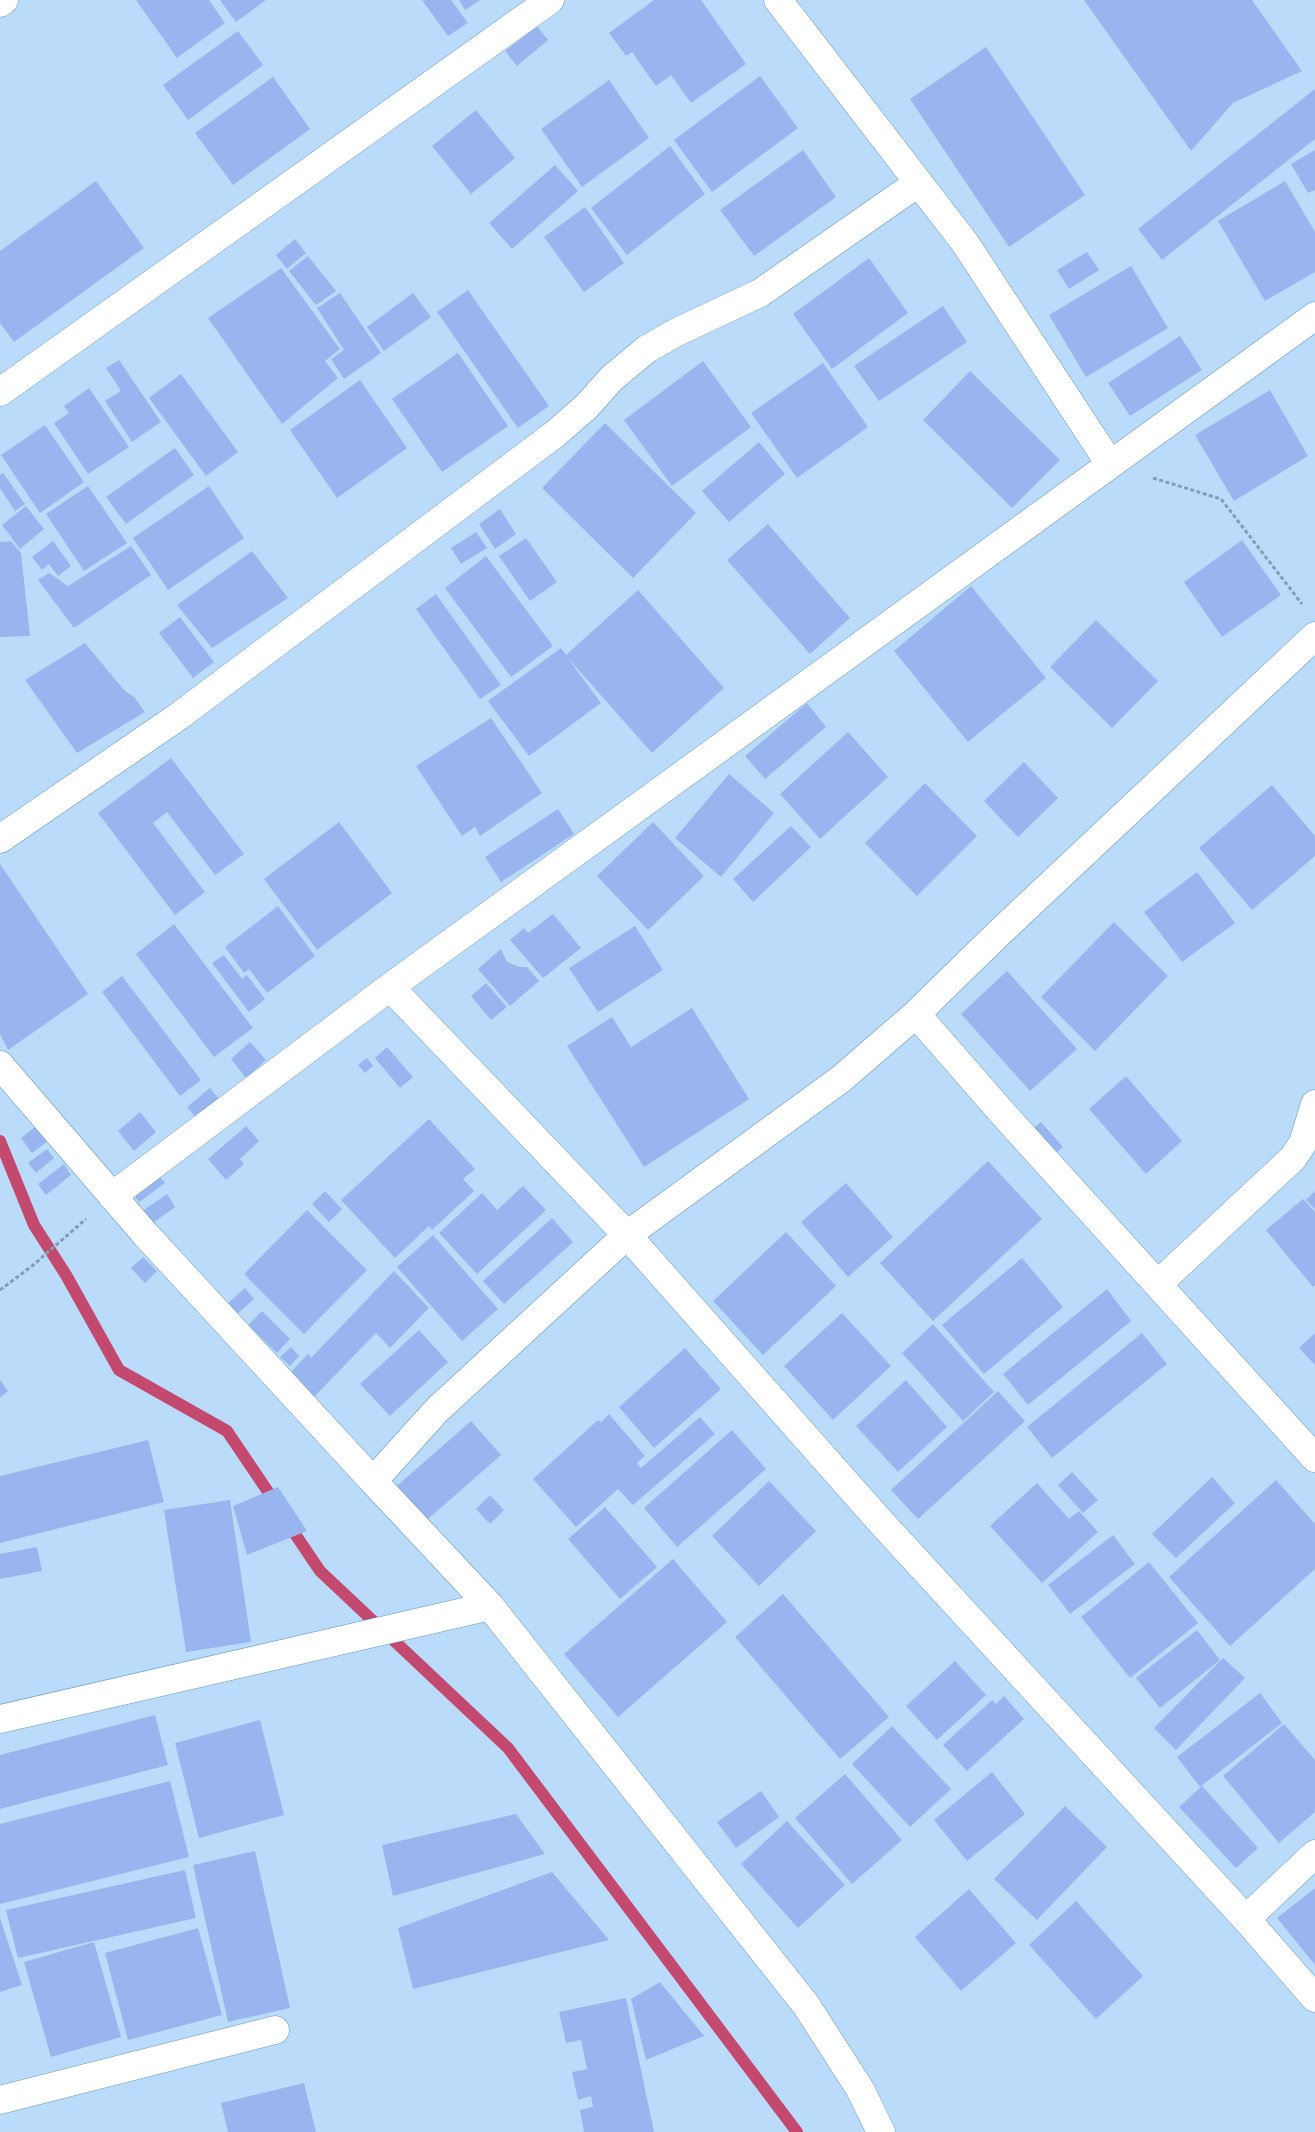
<!DOCTYPE html>
<html>
<head>
<meta charset="utf-8">
<style>
	body { margin:0 }
	canvas { display:block; background:#badcfa }
</style>
</head>
<body>
<canvas width="1315" height="2132"></canvas>
<script>
const ctx = document.querySelector('canvas').getContext('2d');
ctx.lineJoin = 'round';
function trace(path, color, width, dash) {
  ctx.strokeStyle = color;
  ctx.lineWidth = width;
  ctx.lineCap = dash ? 'butt' : 'round';
  ctx.setLineDash(dash || []);
  ctx.stroke(path);
}
function fill(path, color) {
  ctx.fillStyle = color;
  ctx.fill(path, 'evenodd');
}
trace(new Path2D(`
	M0,1141l34,84 32,50 53,95 108,61 50,74
	M287,1522l33,49 188,177 289,384`), '#c4496e', 12);
fill(new Path2D(`
	M136,0h73l16,23 -48,35z
	M220,0h46l-30,22z
	M422,0h29l17,23 -20,13z
	M459,0h21l-15,10z
	M654,0h47l45,64 -55,39 -20,-28 -15,11 -24,-34 -6,4 -17,-23z
	M1084,0h168l50,71 -69,32 -42,48z
	M537,26l11,14 -31,26 -12,-15z
	M238,31l25,34 -75,55 -25,-35z
	M986,47l99,148 -76,52 -99,-148z
	M760,76l38,52 -86,64 -38,-52z
	M273,77l37,52 -77,56 -38,-52z
	M609,80l40,58 -67,49 -41,-58z
	M1315,89v50l-153,121 -24,-31z
	M476,110l39,48 -44,36 -39,-48z
	M670,146l35,48 -78,61 -36,-47z
	M803,150l33,47 -82,59 -34,-46z
	M1315,150v40l-7,3 -17,-29z
	M555,165l23,26 -66,58 -23,-26z
	M96,181l48,67 -130,94 -14,-19v-72z
	M1285,181l30,51v40l-50,29 -47,-80z
	M585,207l39,56 -40,29 -40,-55z
	M295,239l11,14 -19,16 -11,-14z
	M1087,252l12,18 -30,19 -12,-19z
	M308,256l28,35 -20,14 -27,-34z
	M869,258l39,55 -76,56 -39,-55z
	M1131,266l37,62 -82,49 -37,-62z
	M281,268l59,81 -15,12 13,17 -56,46 -74,-106z
	M468,290l81,116 -31,22 -81,-116z
	M340,293l41,60 -37,26 -13,-20 13,-9 -27,-42z
	M413,293l18,24 -47,34 -17,-24z
	M943,306l24,36 -88,59 -25,-35z
	M1180,336l22,34 -72,46 -22,-33z
	M458,353l50,73 -66,46 -50,-73z
	M119,360l42,62 -29,20 -27,-41 16,-10 -15,-23z
	M703,361l48,66 -79,59 -48,-66z
	M823,363l45,64 -71,51 -46,-65z
	M970,371l90,89 -48,48 -89,-88z
	M181,374l57,78 -32,24 -57,-78z
	M360,380l47,68 -70,50 -47,-68z
	M89,388l40,59 -41,27 -34,-51 15,-10 -5,-7z
	M1270,390l38,66 -74,45 -39,-66z
	M605,423l91,90 -63,65 -91,-90z
	M45,425l39,57 -44,31 -39,-58z
	M759,442l26,32 -56,48 -27,-31z
	M175,448l19,27 -68,49 -20,-27z
	M3,473l22,31 -10,7 -15,-23v-13z
	M88,486l39,57 -43,28 -38,-57z
	M209,486l35,52 -76,52 -35,-52z
	M26,506l18,23 -24,20 -18,-24z
	M500,509l16,25 -21,15 -16,-25z
	M768,524l82,94 -40,36 -83,-94z
	M476,532l11,16 -26,16 -10,-16z
	M526,538l31,44 -27,19 -31,-45z
	M1242,540l39,55 -59,42 -38,-55z
	M11,541l10,12 9,83 -30,1v-95z
	M53,541l18,25 -13,10 -9,-12 -7,6 -10,-13z
	M131,546l20,29 -77,53 -36,-48 11,-7 19,13z
	M252,551l36,47 -76,50 -35,-43z
	M486,556l67,90 -42,31 -66,-89z
	M971,586l75,92 -78,64 -74,-91z
	M638,590l86,98 -72,65 -85,-96 34,46 -72,53 -41,-55 73,-53 5,7z
	M436,594l65,91 -21,14 -64,-90z
	M180,617l34,45 -21,16 -34,-45z
	M1096,620l62,61 -46,47 -62,-61z
	M85,643l39,47 11,8 10,14 -68,41 -52,-73z
	M807,703l19,24 -61,52 -20,-23z
	M491,718l51,75 -62,43 -5,-9 -13,9 -46,-70z
	M848,732l40,45 -68,62 -40,-45z
	M171,758l73,96 -29,21 -48,-63 -14,11 52,69 -30,23 -77,-102z
	M1024,762l34,36 -40,39 -34,-36z
	M729,774l45,39 -53,64 -46,-39z
	M925,783l52,53 -60,60 -52,-53z
	M1272,785l43,51v20l-63,54 -53,-62z
	M558,809l16,25 -73,48 -16,-25z
	M339,822l53,71 -75,57 -53,-71z
	M653,822l51,54 -56,54 -51,-54z
	M791,826l20,21 -58,55 -20,-23z
	M0,864l88,130 -80,56 -8,-16z
	M1197,872l38,51 -53,39 -38,-50z
	M278,906l37,50 -48,37 -18,-24 -5,4 -19,-26z
	M553,914l28,34 -38,30 -33,-38 14,-12 4,5z
	M1114,922l54,54 -73,75 -54,-54z
	M174,924l79,104 -39,29 -78,-103z
	M635,926l28,44 -65,42 -29,-44z
	M501,949l6,13 13,5h7l12,14 -29,25 -32,-37z
	M224,955l18,24 5,-4 18,24 -16,13 -37,-49z
	M1007,971l70,78 -47,42 -69,-77z
	M122,976l79,104 -21,16 -78,-104z
	M486,983l21,24 -16,13 -20,-24z
	M692,1008l57,91 -105,68 -77,-121 45,-29 19,30z
	M250,1042l16,18 -20,18 -15,-19z
	M387,1047l26,30 -13,11 -25,-30z
	M367,1058l6,8 -8,7 -7,-8z
	M1126,1076l56,65 -36,33 -57,-65z
	M210,1088l10,12 -23,19 -10,-12z
	M140,1112l16,20 -22,19 -16,-20z
	M429,1119l46,50 -12,10 11,12 -42,39 -3,-4 -34,32 -54,-58z
	M1041,1122l22,25 -7,6 -22,-25z
	M40,1123l12,15 -20,15 -11,-15z
	M246,1126l13,15 -19,18 4,5 -18,16 -18,-21z
	M47,1149l7,9 -18,15 -8,-10z
	M988,1161l54,58 -109,102 -53,-58z
	M64,1164l7,11 -25,20 -8,-11z
	M155,1170l10,13 -26,19 -9,-12z
	M846,1183l47,54 -45,40 -47,-55z
	M523,1186l23,24 -69,64 -38,-41 43,-40 15,17z
	M325,1191l17,18 -13,13 -17,-18z
	M1315,1191v18l-9,-9z
	M167,1194l8,13 -22,16 -9,-13z
	M1303,1199l12,13v73l-2,2 -47,-57z
	M307,1210l60,60 -63,64 -60,-60z
	M552,1218l21,24 -69,62 -21,-23z
	M786,1232l50,54 -73,69 -50,-54z
	M433,1235l65,74 -36,32 -65,-74z
	M143,1257l14,14 -12,12 -14,-15z
	M1022,1258l41,49 -79,67 -42,-49z
	M394,1271l35,37 -39,40 -14,-15 -65,67 -25,-23 22,-23 3,4z
	M245,1288l9,11 -17,15 -9,-11z
	M1107,1289l24,32 -103,84 -25,-31z
	M262,1311l28,28 -13,14 -29,-28z
	M842,1313l49,53 -58,54 -49,-54z
	M933,1324l61,68 -31,29 -61,-68z
	M419,1330l29,32 -58,54 -30,-32z
	M1142,1333l25,31 -115,94 -25,-31z
	M1315,1333v32l-16,-17z
	M291,1347l8,9 -9,10 -10,-9z
	M685,1348l36,41 -67,59 -35,-41z
	M0,1380l8,11 -8,7z
	M906,1380l41,47 -49,45 -42,-46z
	M998,1391l27,30 -107,98 -27,-29z
	M609,1414l36,42 -8,7 4,5 59,-51 15,17 -82,71 -15,-16 -42,38 -43,-48 65,-59 3,2z
	M471,1421l30,34 -81,71 -29,-35z
	M732,1430l34,39 -89,78 -33,-39z
	M148,1440l16,62 -164,41v-67z
	M1072,1472l26,28 -15,13 -25,-28z
	M1212,1477l23,26 -59,55 -24,-24z
	M1276,1480l39,44v45l-85,77 -61,-69z
	M769,1481l47,50 -57,55 -47,-50z
	M1037,1483l32,36 10,-8 19,21 -56,51 -52,-57z
	M278,1487l29,44 -60,24 -14,-49z
	M490,1495l14,15 -14,14 -14,-15z
	M230,1500l21,142 -65,10 -22,-142z
	M605,1507l52,60 -37,32 -52,-60z
	M1113,1535l22,29 -65,50 -22,-29z
	M37,1547l5,24 -42,8v-25z
	M673,1559l54,63 -109,95 -54,-63z
	M1149,1562l49,61 -68,55 -49,-61z
	M783,1594l106,123 -49,42 -105,-122z
	M1197,1630l23,30 -60,48 -24,-30z
	M1223,1658l22,20 -69,72 -22,-22z
	M955,1661l31,34 -49,45 -31,-34z
	M1260,1693l22,30 -82,64 -23,-30z
	M1004,1696l20,23 -57,52 -24,-26 49,-45 4,4z
	M155,1715l13,50 -168,44v-54z
	M260,1720l24,95 -85,23 -24,-95z
	M1284,1724l31,36v52l-36,31 -56,-67z
	M892,1726l59,63 -41,38 -58,-63z
	M992,1772l33,42 -58,47 -33,-41z
	M845,1774l57,66 -50,44 -57,-66z
	M170,1781l19,76 -189,47v-80z
	M1202,1786l56,62 -22,20 -57,-61z
	M761,1791l18,26 -43,31 -19,-26z
	M1065,1806l42,41 -70,73 -43,-41z
	M516,1814l29,40 -152,42 -11,-51z
	M787,1821l58,64 -47,43 -57,-64z
	M255,1851l35,157 -62,14 -35,-157z
	M185,1870l11,48 -178,40 -12,-48z
	M552,1872l57,68 -196,49 -15,-61z
	M1315,1888v77l-38,-47z
	M969,1889l47,54 -55,48 -46,-54z
	M1076,1901l67,75 -47,43 -67,-74z
	M0,1918l22,67 -22,7z
	M198,1928l24,87 -94,25 -23,-87z
	M94,1942l27,95 -70,20 -27,-95z
	M660,1982l44,54 -58,24 -15,-61z
	M626,1998l28,134h-70l-4,-22 13,-3 -2,-11 -13,4 -6,-28 15,-3 -6,-29 -15,3 -7,-31z
	M304,2083l12,49h-88l-7,-29z`), '#99b5f0');
const street = new Path2D(`
	M778,0l187,243 145,221
	M0,3l4,-3
	M0,392l550,-392
	M0,839l179,-123 376,-282 32,-28 25,-28 35,-29 30,-17 83,-39 158,-110
	M390,987l237,248 252,285 367,399 69,79
	M916,1014l89,102 310,342
	M0,1065l146,170 227,246
	M112,1196l278,-209 925,-671
	M1158,1284l135,-126 10,-15 12,-39
	M0,1719l490,-113
	M1246,1919l69,-65
	M0,2100l275,-70
	M881,2132l-21,-43 -54,-84 -316,-399 -117,-125 64,-71 190,-175 214,-156 75,-65 83,-81 316,-297`);
trace(street, '#6198c6', 29);
trace(new Path2D(`
	M1153,478l68,21 81,105
	M0,1290l32,-24 54,-47`), '#809eb8', 3, [4, 2.5]);
trace(street, '#fff', 28);
</script>
</body>
</html>
